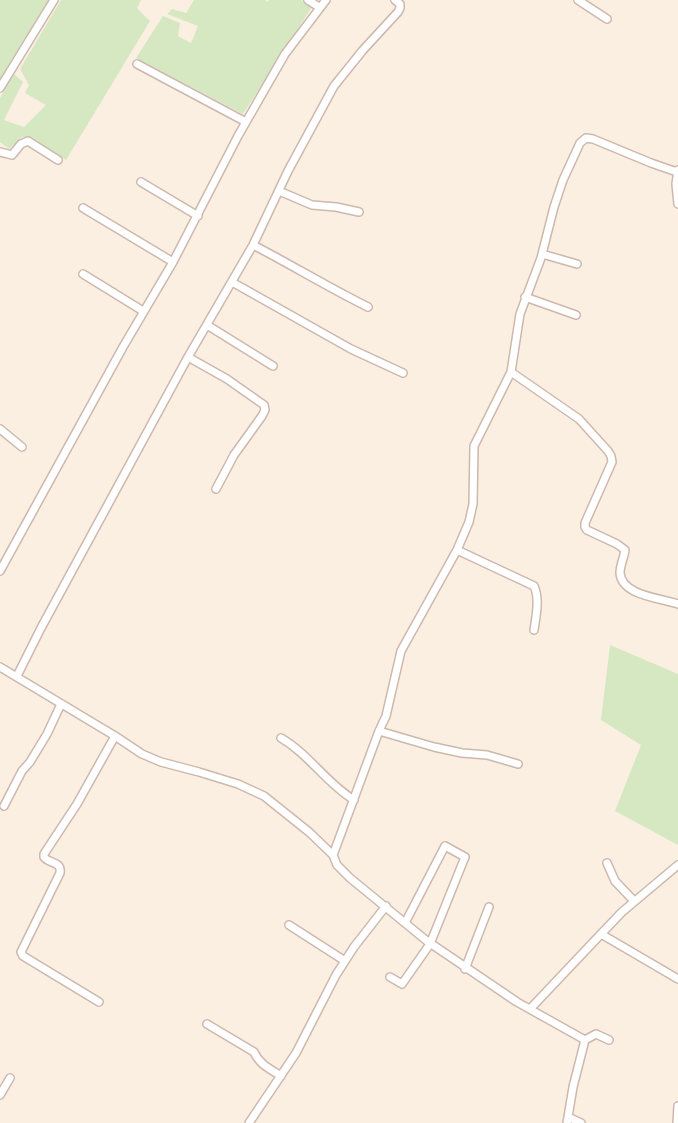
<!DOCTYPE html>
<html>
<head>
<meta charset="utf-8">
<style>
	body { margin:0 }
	canvas { display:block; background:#fbefe2 }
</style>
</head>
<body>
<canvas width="678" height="1123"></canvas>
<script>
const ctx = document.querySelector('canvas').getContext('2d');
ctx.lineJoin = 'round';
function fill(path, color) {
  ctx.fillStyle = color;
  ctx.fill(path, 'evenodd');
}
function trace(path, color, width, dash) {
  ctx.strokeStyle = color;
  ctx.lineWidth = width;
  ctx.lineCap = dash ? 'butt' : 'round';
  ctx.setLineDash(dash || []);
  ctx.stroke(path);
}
fill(new Path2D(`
	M0,0h49l-49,79z
	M61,0h80l-4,8 13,13 -84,139 -44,-23 -13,12 -9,-7v-44l13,-25 10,9 -19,38 20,7 22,-22 -21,-12 4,-8 -9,-16z
	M194,0h71l3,2 1,-2h32l11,7 -69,107 -107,-56 27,-42 17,7 -2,13 13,7 7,-17 -31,-12 5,-5 14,4z
	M610,645l68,29v171l-63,-34 26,-66 -40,-25z`), '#d5e8c2');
const minor = new Path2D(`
	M308,0l11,7
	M578,0l29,19
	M137,64l109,58
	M0,88l54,-88
	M0,152l12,3 9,-11 7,-3 30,19
	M678,170l-2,14 2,20
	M141,182l57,34
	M279,191l33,14 24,2 23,5
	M83,208l90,54
	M253,245c39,20 76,43 115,62
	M542,254l35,10
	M83,274l60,37
	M232,282l119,67 52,24
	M525,297l51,18
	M207,325l66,41
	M188,357l39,22 37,26 1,5 -3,6 -28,39 -18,34
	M511,372l68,47 29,32 3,5 1,6 -27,61v4l2,3 30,14 8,6c-1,8 -5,15 -5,23 2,23 41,25 58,31
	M0,429l22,18
	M457,550l77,36c6,13 2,30 0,44
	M0,571l123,-224 50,-85 65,-126 47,-82 41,-54
	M0,667l115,69 27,18 19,8 38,10 39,12 26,12 45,36 24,23 4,10 13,13 77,63 90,61 68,38 -12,47 -6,36
	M17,676l24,-48 147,-271 65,-112 35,-74 46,-85 29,-36 35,-38 2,-4v-4l-5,-4
	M379,731l55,16 28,6 25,2 31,9
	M281,738c28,16 45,45 73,62
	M4,806l18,-35 8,-9 17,-28 14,-30
	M333,855l46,-124 7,-15 15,-65 56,-101 12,-28 4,-18 1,-58 37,-74 9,-58 21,-56 13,-51 9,-27 17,-37 6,-5 7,1 58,24 26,9
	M607,863l8,18 19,20
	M289,925l56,36
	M601,934l21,-22 56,-47
	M465,969l24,-62
	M390,977l12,7 28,-40 35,-87 -20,-11 -40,77
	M99,1002l-76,-46 -2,-4 39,-79c2,-12 -11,-9 -16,-16v-3l33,-50 38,-68
	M530,1009l71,-75 77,45
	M207,1024l47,28c5,12 16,17 27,24
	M585,1040l11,-6 13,6
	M0,1095l10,-17
	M568,1117l13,6
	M249,1123l47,-70 40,-78 18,-28 32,-41
	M677,1123l1,-17`);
trace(minor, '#ceb8ad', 10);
trace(minor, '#fff', 7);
</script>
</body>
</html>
